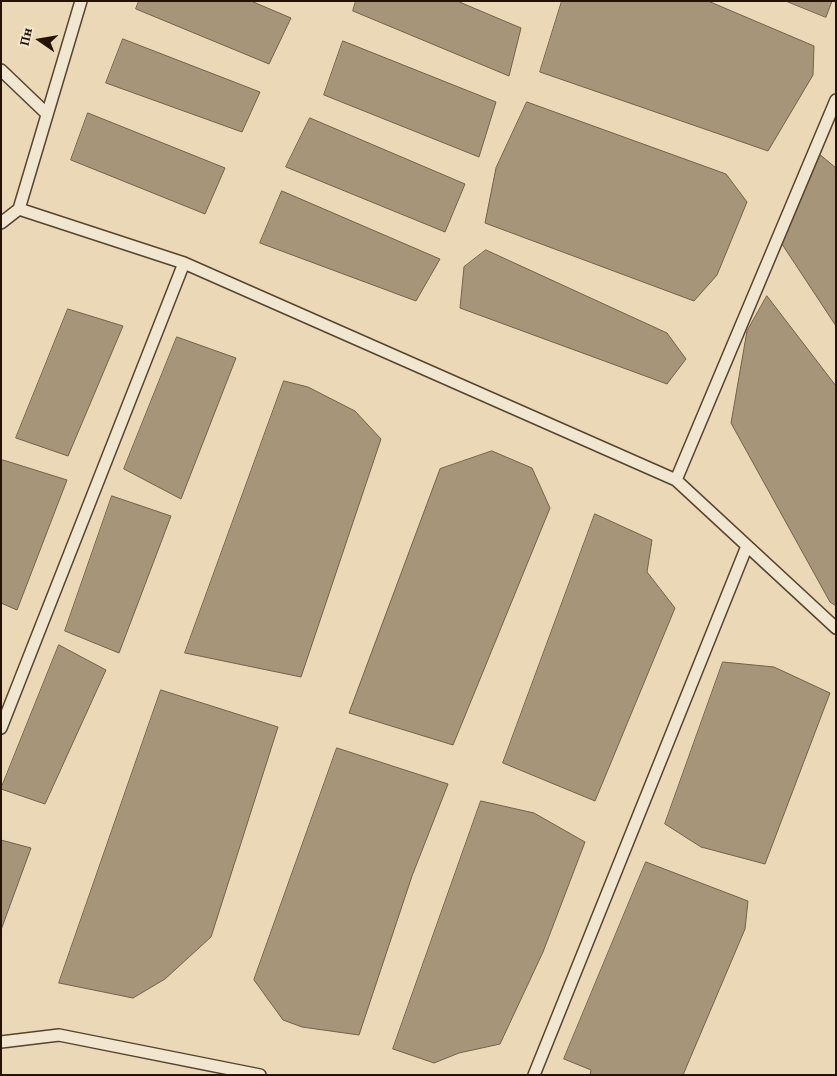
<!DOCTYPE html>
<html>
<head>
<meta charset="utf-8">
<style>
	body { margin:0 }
	#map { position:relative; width:837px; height:1076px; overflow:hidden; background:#ead8b7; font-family:"Gentium Book Plus",serif }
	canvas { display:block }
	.frame { position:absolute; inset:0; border:2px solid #251200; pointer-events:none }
	.north { position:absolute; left:15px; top:15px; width:50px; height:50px; -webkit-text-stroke:4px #f1e6d0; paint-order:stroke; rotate:283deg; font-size:14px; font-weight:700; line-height:20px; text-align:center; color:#251200 }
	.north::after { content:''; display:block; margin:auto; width:18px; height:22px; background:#251200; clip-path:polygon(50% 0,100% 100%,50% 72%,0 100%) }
</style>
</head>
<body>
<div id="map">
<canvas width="837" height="1076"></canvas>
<div class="frame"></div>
<div class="north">Пн</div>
</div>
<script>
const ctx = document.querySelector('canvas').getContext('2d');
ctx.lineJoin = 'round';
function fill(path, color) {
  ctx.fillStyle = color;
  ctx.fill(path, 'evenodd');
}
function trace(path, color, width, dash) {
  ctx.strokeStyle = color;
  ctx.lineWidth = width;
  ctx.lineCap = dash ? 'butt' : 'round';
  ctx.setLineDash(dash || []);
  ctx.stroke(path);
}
const water = new Path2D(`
	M139,1h112l40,17 -22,46 -133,-55z
	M356,1h101l64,27 -12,48 -156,-65z
	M562,1h146l106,45 -1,29 -45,76 -228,-79z
	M786,1h46l-6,16z
	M123,39l137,53 -18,40 -136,-49z
	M343,41l153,61 -17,55 -155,-62z
	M527,102l199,72 21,28 -30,73 -23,26 -209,-78 11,-55z
	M88,113l137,55 -20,46 -134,-54z
	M310,118l155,66 -20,48 -159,-65z
	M818,153l18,15v158l-58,-88z
	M282,191l158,68 -24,42 -156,-58z
	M486,250l181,83 19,26 -19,25 -207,-76 4,-41z
	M767,296l69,90v220l-6,-4 -99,-179 16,-92z
	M68,309l55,17 -55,130 -52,-18z
	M177,337l59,21 -55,141 -57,-30z
	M284,381l24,6 47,24 26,28 -80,238 -116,-24z
	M492,451l40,17 18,40 -97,237 -104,-32 91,-244z
	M3,460l64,20 -50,130 -16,-7v-140z
	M112,496l59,20 -52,137 -54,-22z
	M595,514l57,26 -5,32 28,36 -80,193 -92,-38z
	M59,645l47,25 -61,134 -44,-15z
	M723,662l51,5 56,26 -65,171 -64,-17 -36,-23z
	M161,690l117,37 -67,210 -46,42 -32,19 -74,-15z
	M337,748l111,36 -36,92 -53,159 -57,-8 -19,-7 -29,-40z
	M481,801l53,12 51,29 -42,110 -43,92 -41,9 -25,10 -41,-14z
	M1,840l30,8 -30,82z
	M646,862l102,39 -3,28 -62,146h-93l1,-5 -27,-11z`);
fill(water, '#a79579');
trace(water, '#736149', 1);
const lane = new Path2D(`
	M1,70l46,44
	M19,209l165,54 492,217 160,148
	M1,223l18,-14 62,-208
	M676,480l160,-380
	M1,728l183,-465
	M1,1042l58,-7 201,40
	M534,1075l213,-529`);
trace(lane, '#56442e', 14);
trace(lane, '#f1e6d0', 11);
</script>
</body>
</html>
